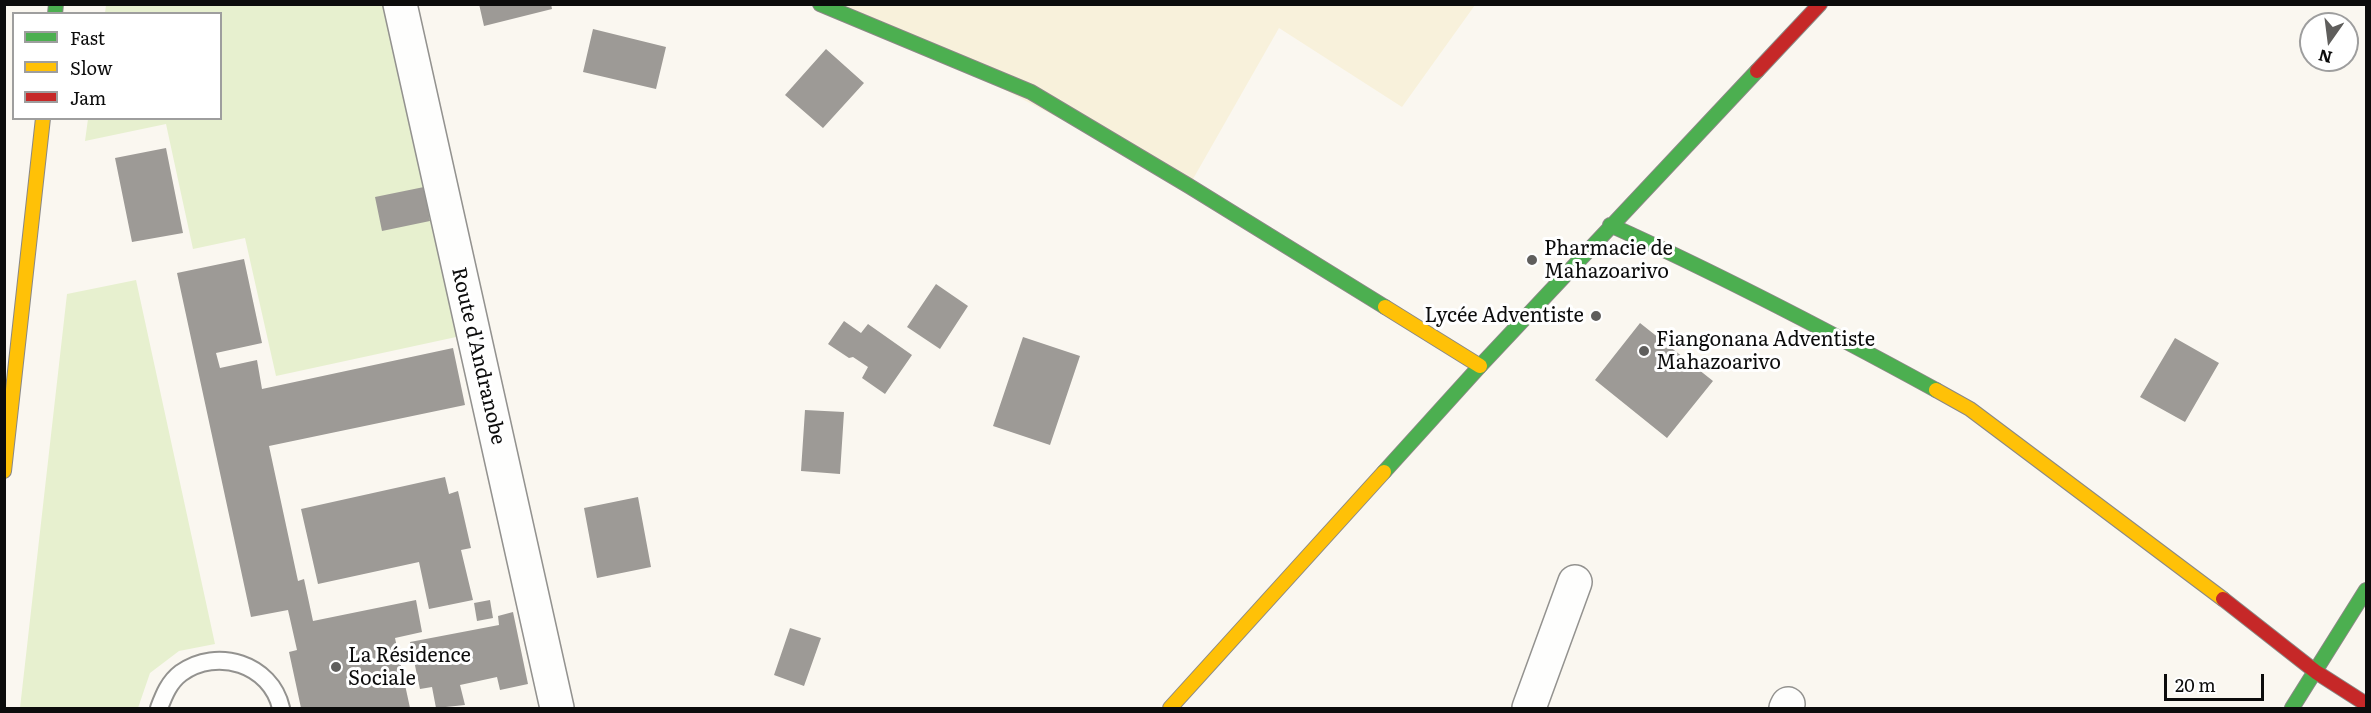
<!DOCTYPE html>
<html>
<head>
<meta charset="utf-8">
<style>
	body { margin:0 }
	#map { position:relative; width:2371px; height:713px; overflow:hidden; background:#faf7f0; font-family:Literata,serif }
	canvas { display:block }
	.frame { position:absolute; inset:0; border:6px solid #0c0c0c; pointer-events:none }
	.legend { position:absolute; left:12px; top:12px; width:210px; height:108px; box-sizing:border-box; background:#fff; border:2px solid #9e9e9e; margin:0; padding:8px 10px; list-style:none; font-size:18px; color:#0c0c0c }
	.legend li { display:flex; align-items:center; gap:12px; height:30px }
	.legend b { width:30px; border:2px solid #9e9e9e }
	.north { position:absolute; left:2299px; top:12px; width:60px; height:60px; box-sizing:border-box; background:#fff; border:2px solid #9e9e9e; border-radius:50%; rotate:194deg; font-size:16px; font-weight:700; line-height:24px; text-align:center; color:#0c0c0c }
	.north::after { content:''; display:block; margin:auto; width:21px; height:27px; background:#5f5e5c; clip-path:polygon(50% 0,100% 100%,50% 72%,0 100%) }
	.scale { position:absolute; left:2164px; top:674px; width:100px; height:27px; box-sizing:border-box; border:3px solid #0c0c0c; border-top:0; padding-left:8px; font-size:18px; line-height:21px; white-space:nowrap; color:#0c0c0c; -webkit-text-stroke:4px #fff; paint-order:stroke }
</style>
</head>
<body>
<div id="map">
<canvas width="2371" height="713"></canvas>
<div class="frame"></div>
<ul class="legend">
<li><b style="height:8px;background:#4caf50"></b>Fast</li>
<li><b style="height:8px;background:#ffc107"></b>Slow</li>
<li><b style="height:8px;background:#c62828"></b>Jam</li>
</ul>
<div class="north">N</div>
<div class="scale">20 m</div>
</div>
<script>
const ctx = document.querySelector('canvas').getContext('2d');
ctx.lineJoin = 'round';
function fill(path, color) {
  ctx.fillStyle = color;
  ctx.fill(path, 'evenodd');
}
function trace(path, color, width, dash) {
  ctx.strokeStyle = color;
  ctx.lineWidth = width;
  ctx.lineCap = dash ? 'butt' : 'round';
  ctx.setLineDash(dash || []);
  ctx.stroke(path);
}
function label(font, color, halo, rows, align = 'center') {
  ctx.font = font + ' Literata,serif';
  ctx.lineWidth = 6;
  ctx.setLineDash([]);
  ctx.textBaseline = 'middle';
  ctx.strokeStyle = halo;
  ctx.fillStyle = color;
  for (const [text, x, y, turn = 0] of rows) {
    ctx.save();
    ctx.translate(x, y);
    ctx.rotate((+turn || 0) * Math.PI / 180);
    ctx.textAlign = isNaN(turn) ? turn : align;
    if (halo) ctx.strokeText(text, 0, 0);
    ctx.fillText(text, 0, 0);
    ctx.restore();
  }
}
fill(new Path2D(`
	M840,4l635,1 -73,102 -123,-79 -90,158z`), '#f8f1db');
fill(new Path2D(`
	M106,5h288l76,329 -194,42 -31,-138 -52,11 -27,-125 -81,17 3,-22 132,-1v-104l-115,-1z
	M136,280l79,364 -36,7 -29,22 -12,35h-118l47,-414z`), '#e7f0cf');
fill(new Path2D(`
	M479,4h72l1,5 -68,17z
	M593,29l73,18 -10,42 -73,-17z
	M826,49l38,34 -41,45 -38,-33z
	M166,148l17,85 -51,9 -17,-84z
	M424,187l6,34 -48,10 -7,-34z
	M244,259l18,84 -46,10 4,15 37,-8 5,29 191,-41 12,57 -196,41 29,135 6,-2 9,42 103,-21 6,32 -27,6 15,70h-109l-12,-56 8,-2 -9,-40 -37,7 -74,-344z
	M936,284l32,22 -28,43 -33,-22z
	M844,321l17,12 7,-9 44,31 -27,39 -23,-16 6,-11 -15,-10 -4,1 -21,-14z
	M1640,323l73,58 -46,57 -72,-58z
	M1023,337l57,19 -30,89 -57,-19z
	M2175,338l44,25 -34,59 -45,-25z
	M805,410l39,2 -4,62 -39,-3z
	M445,477l4,17 9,-3 13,57 -10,2 12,50 -44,9 -10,-47 -101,22 -17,-75z
	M638,497l13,70 -54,11 -13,-70z
	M490,600l3,18 -16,3 -3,-18z
	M513,612l15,72 -28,6 -3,-13 -37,8 5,20 -29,3 -4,-21 -12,2 -10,-47 89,-17 -1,-9z
	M790,628l31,10 -17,48 -30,-11z`), '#9d9a96');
const lane = new Path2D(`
	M159,708c5,-13 10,-26 22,-35 36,-26 90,-9 100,35`);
const street = new Path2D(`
	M400,4l157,704
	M1529,708l46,-126
	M1786,708l2,-4`);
const fast = new Path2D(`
	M820,4l211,88 158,94 196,121
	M55,14l1,-10
	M1610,225c111,50 220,107 326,165
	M1384,472l96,-106 277,-295
	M2292,708l74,-118`);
const slow = new Path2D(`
	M1385,307l95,59
	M1936,390l34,19 253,190
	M4,471l39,-353
	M1170,708l214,-236`);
const jam = new Path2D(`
	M1757,71l63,-67
	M2223,599l93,73 50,32`);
trace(lane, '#93928f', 20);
trace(street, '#93928f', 36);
trace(fast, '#8a8885', 16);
trace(slow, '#8a8885', 16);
trace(jam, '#8a8885', 16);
trace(lane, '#fefefd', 16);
trace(street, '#fefefd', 33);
trace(fast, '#4caf50', 14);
trace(slow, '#ffc107', 14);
trace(jam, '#c62828', 14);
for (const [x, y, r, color] of [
	[1532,260,6,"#5f5e5c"],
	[1596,316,6,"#5f5e5c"],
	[1644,351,6,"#5f5e5c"],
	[336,667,6,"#5f5e5c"]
]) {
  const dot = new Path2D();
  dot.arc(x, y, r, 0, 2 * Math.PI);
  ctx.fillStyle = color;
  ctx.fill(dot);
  trace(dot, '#fff', 2);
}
label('20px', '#0c0c0c', '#fff', [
	["Pharmacie de",1544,249],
	["Mahazoarivo",1544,272],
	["Lycée Adventiste",1584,316,"right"],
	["Fiangonana Adventiste",1656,340],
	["Mahazoarivo",1656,363],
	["La Résidence",348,656],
	["Sociale",348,679]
], 'left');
label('20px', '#0c0c0c', '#fff', [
	["Route d'Andranobe",478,356,77]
]);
</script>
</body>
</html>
